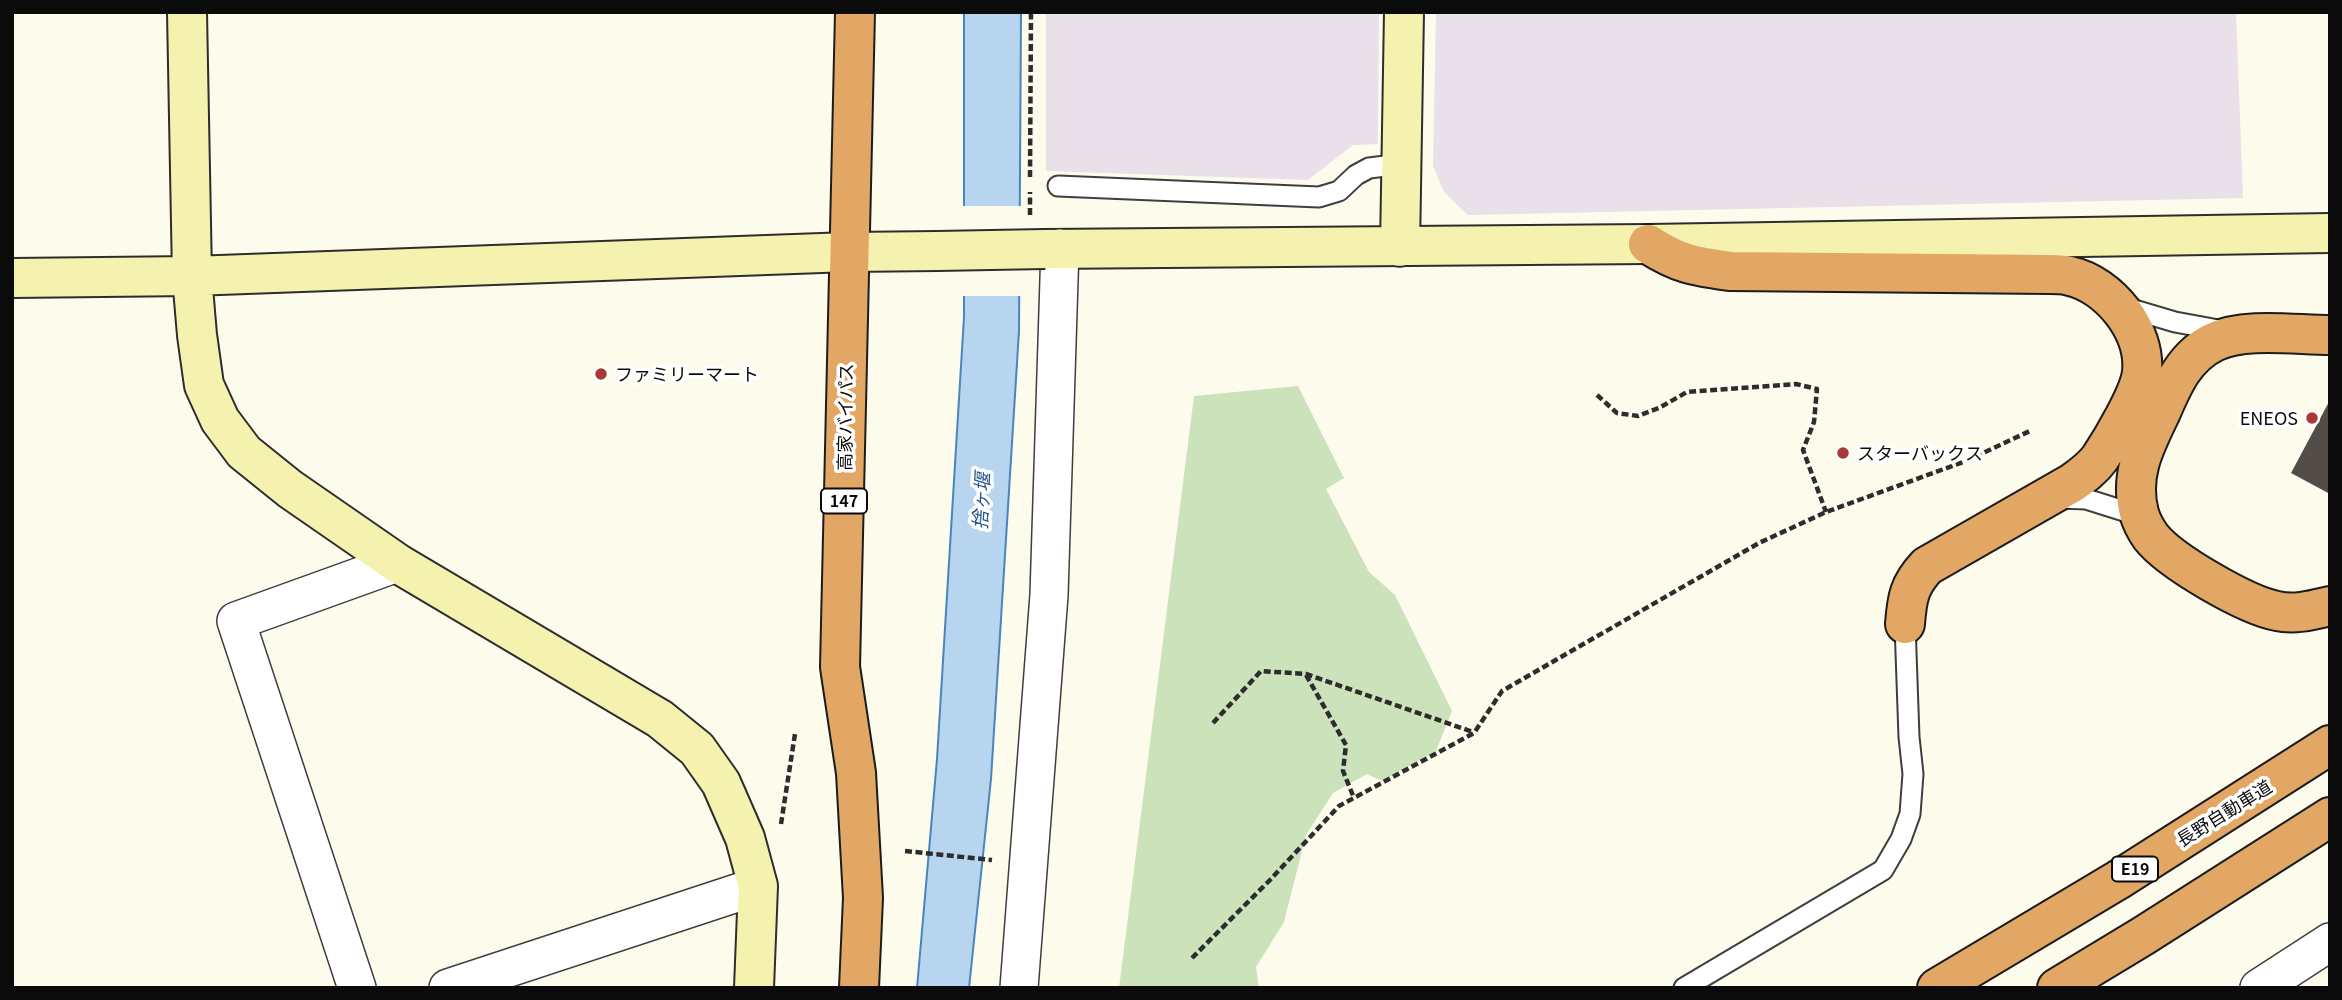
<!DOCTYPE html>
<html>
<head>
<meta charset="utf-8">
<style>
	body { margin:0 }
	#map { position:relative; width:2342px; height:1000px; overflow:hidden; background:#fdfbec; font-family:Georgia,serif }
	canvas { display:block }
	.frame { position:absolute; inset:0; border:14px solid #0b0b0b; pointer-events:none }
</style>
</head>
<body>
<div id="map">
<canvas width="2342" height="1000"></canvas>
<div class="frame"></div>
</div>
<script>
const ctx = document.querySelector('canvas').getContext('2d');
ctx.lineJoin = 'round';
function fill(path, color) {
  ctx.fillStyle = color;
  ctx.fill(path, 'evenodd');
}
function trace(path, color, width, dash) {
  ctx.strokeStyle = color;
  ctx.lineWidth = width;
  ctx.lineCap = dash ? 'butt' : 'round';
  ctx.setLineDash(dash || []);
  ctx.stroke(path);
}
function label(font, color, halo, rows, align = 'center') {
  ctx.font = font + ' Georgia,"Noto Sans JP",serif';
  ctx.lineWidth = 7;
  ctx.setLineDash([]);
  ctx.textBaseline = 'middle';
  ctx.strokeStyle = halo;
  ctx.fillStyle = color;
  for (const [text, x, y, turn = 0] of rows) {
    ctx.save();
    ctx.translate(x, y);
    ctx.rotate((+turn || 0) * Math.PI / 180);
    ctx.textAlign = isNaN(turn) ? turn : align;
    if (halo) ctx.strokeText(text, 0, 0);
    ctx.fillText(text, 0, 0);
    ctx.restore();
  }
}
fill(new Path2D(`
	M1046,12h333l-1,132 -25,1 -45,35 -262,-9z
	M1436,12h800l7,186 -775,17 -24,-23 -11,-26z`), '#e9e0e9');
fill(new Path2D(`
	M1298,386l46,92 -18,11 43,83 26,23 57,116 -16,40 -54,30 -15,-7 -34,19 -27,42 -22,87 -28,45 3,21h-140l75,-592z`), '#cce2ba');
const water = new Path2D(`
	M964,12h57l-2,319 -28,448 -22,209h-52l20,-229 27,-442z`);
fill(water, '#b7d5ee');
trace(water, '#4785bc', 2);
fill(new Path2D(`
	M961,206h63l-1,90h-62z`), '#fdfbec');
fill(new Path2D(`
	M2330,400v94l-39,-21z`), '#524d49');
const lane = new Path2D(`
	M1058,186l261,11 20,-6 17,-16 13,-7 33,-4
	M2121,306l54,16 49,9
	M2058,498l28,1 54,17
	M1684,988l199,-118 18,-31 9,-25 3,-40 -4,-37 -4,-113`);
const street = new Path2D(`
	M357,988l-121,-367 161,-58
	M448,988l310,-102
	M1019,988l30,-393 11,-347
	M2259,988l71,-46`);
const secondary = new Path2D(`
	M187,12l5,264 5,59 7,50 16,35 24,32 46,37 107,74 263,156 37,30 24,34 24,55 13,48 -4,102
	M1400,247l4,-235
	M1045,249l603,-5 682,-11
	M12,278l180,-2 657,-24 88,-1`);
const highway = new Path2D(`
	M855,12l-15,655 16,106 7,125 -4,90
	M1648,244c31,20 46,22 82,27l319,3c7,0 15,0 21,2 40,9 76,55 72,96 -2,21 -30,68 -42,86 -8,11 -18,18 -28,25l-145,83c-18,19 -20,32 -22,58
	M2330,335c-34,0 -86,-8 -116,7 -29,14 -41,42 -53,70 -16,33 -32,63 -22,101 2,7 7,17 12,24 20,25 95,68 126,74 18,4 36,-1 53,-5
	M1937,988l181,-108 212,-135
	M2057,988l86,-52 187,-119`);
trace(lane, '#3e3e3e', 23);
trace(street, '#3e3e3e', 40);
trace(secondary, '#2d2d2d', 42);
trace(highway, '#1c1c1c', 42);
trace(new Path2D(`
	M1030,177l1,-165
	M1030,215v-23
	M1597,395l20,18 21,3 21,-8 28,-16 109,-8 21,5 -3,33 -11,28 23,62
	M1306,675l40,70 -3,26 11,27
	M1213,723l48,-52 45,3 167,58
	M781,824l14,-90
	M905,851l87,9
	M1192,958l77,-77 70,-75 135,-73 28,-42 257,-148 67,-31 140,-51 66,-31`), '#2d2d2d', 4.5, [7, 3.5]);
trace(lane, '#fff', 19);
trace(street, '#fff', 37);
trace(secondary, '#f5f2af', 38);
trace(highway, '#e2a764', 38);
const secondaryBridge = new Path2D(`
	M937,251l108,-2`);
trace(secondaryBridge, '#2d2d2d', 42, []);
trace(secondaryBridge, '#f5f2af', 38);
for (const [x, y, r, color] of [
	[601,374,7,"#aa3835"],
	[2312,418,7,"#aa3835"],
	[1843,453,7,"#aa3835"]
]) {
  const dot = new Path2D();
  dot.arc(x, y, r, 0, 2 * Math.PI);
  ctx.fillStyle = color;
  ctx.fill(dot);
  trace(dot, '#fff', 2.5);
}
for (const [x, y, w] of [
	[844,501,46],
	[2135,869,46]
]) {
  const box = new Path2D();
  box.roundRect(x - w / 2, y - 12.5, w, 25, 5);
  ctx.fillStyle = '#fff';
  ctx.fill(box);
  trace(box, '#0b0b0b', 2);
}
label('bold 16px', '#0b0b0b', null, [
	["147",844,501],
	["E19",2135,869]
]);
label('18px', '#0b0b0b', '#fff', [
	["ファミリーマート",615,374],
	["ENEOS",2298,418,"right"],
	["スターバックス",1857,453]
], 'left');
label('18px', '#0b0b0b', '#fff', [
	["高家バイパス",845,417,-89],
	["長野自動車道",2224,813,-32]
]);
label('italic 19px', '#25588d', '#fff', [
	["捨ヶ堰",981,501,-87]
]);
</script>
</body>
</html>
